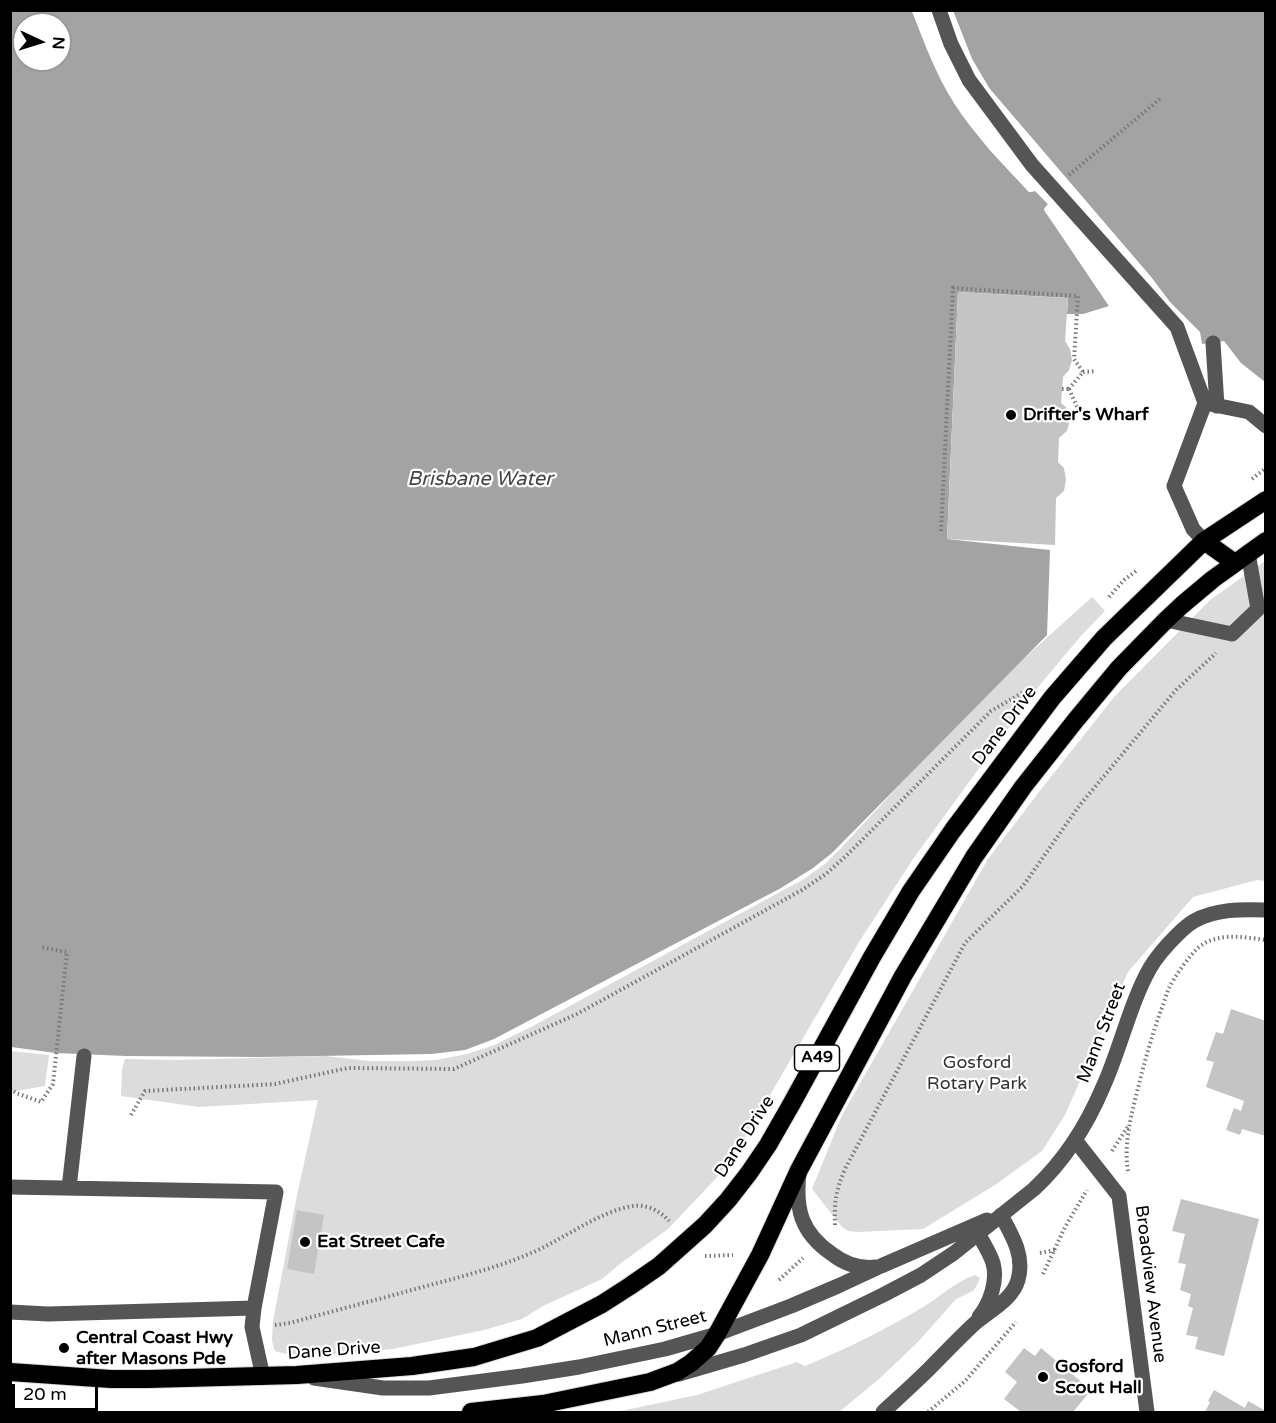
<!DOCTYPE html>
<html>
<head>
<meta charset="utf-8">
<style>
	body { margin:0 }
	#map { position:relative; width:1276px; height:1423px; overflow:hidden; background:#fff; font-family:"Varela Round",sans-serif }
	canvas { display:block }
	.frame { position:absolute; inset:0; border:12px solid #000; pointer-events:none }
	.north { position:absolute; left:12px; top:12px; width:60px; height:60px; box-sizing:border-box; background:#fff; border:2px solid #999; border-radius:50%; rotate:94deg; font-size:16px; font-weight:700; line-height:24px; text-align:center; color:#000 }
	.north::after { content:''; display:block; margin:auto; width:21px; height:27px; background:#000; clip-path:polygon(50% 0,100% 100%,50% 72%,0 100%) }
	.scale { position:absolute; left:12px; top:1384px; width:86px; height:27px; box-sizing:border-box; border:3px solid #000; border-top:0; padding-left:8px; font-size:18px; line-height:21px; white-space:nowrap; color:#000; -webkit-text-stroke:4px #fff; paint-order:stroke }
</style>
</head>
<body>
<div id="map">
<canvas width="1276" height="1423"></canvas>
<div class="frame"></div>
<div class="north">N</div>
<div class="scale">20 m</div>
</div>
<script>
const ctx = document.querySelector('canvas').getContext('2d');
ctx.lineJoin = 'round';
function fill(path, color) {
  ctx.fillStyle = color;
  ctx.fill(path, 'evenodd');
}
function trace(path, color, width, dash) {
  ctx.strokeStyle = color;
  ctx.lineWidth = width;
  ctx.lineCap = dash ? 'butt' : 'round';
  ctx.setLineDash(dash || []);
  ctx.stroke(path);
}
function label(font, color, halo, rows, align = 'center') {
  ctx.font = font + ' "Varela Round",sans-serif';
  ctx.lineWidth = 4.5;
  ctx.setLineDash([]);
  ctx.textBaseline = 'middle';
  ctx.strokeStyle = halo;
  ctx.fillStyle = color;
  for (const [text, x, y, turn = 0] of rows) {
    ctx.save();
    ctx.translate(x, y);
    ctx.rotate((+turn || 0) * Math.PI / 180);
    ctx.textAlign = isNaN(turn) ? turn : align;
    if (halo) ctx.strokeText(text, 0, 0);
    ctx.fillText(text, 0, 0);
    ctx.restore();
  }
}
fill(new Path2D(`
	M1265,561v320l-8,-1 -64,17 -65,75 -63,143 -23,36 -47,34 -72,44 -65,3 -10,-1 -6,-4 -30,-38 30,-74 146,-256 54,-71 73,-92 95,-96z
	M1092,597l13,14 -25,26 -41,49 -126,173 -54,83 -114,196 -26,37 -51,54 -47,34 -19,16 -59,27 -21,13 -38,11 -91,19 -71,6 -34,-1 -11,-2 -3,-3 -2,-9 1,-19 24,-126 21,-95 -119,7 -78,-11 1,-27 3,-10 51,1 149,-4 44,5h45l22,-1 31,-6 25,-8 39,-19 273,-148 22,-16 15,-15 138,-149z
	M11,1051l38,4 -4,31 -34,6z
	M975,1275l5,3 -4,9 -3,4 -17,8 -38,43 -39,37 -40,33h-223l81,-17 100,-33 8,4c41,-17 80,-36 118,-59 17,-10 33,-26 52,-32z`), '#dcdcdc');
fill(new Path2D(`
	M11,11h901c12,31 24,64 42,92 21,33 49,61 75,89l6,-1 13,13 -4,6 65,96 -26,8h-16l1,-16 -110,-6 -11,247 103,11 -3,85 -215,218 -19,15 -32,20 -287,151 -29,11 -34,4 -172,3 -133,-1 -70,-3 -45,-6zM24,24h36v36h-36z
	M953,11h312v371l-24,-19 -17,-22 -22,3 -2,-12 -31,-31 -18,-24 -162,-189 -17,-29z`), '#a3a3a3');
fill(new Path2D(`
	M915,10l15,40 27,51 33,45 40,43h7l13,13 1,3 -3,4 64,97h-3l-65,-97 4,-5 -12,-13 -7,1 -41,-44 -34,-45 -26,-52 -16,-40z
	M950,10l3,1 19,48 17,29 162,189 18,24h-4l-16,-22 -163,-189 -17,-30z`), '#fff');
fill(new Path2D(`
	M958,292l110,6 -3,43 5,8 2,11 -3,10 -6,7 -2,26 7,6 2,11 -3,11 -8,7 -1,24 6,6 2,12 -2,11 -8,7 -1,47 -108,-6z
	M1231,1009l35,12v115l-24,-7 -2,6 -14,-5 8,-22 7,3 3,-10 -38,-14 8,-25 -8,-2 10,-28 7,2z
	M1181,1199l78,20 -35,137 -29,-7 3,-12 -12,-2 7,-27 -5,-2 3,-12 -11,-4 6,-26 -8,-1 7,-29 -13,-3z
	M297,1210l27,5 -10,59 -27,-5z
	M1024,1348l11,8 6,-8 50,42 -18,22h-52l-17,-13 13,-17 -12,-10z
	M1214,1390l31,18 3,-7 18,10v1h-61l5,-10 -2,-1z`), '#c4c4c4');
const highway = new Path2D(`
	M1204,541l31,22
	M10,1372l101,7h37l149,-4 115,-9 62,-9 63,-19 65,-34 28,-18 29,-20 46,-41 23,-25 21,-27 19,-28 24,-42 80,-146 39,-66 42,-61 99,-132 52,-60 100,-97 62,-41
	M471,1412l72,-8 107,-22 27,-10 14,-9 17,-15 9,-14 43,-79 39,-85 104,-194 71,-119 49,-70 52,-66 44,-53 47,-48 16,-15 31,-26 53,-38`);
trace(highway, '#dbdbdb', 20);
trace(new Path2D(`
	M1069,175l92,-77
	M1083,372l13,-1
	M1062,389h7
	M1069,389l9,20 13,3
	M1069,389l14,-17
	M1252,479l14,-11
	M941,531l12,-243 125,8 -4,63 9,13
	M1109,597l15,-17 12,-9
	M10,1089l6,4 25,9 12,-18 14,-132 -27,-5
	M131,1115l14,-24 130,-7 73,-16 106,1 123,-55 225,-124 24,-16 20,-18 145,-145 36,-21
	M1112,1151l17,-26
	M1128,1171c-5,-30 5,-62 12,-91 6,-24 13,-47 21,-70 3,-7 5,-15 8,-22 6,-12 20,-32 30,-41 19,-15 45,-10 67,-7
	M835,1225c-1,-23 1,-35 10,-56l120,-226 58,-57 56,-80 97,-116 40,-37
	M1040,1253l15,-3
	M705,1256l28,-1
	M1043,1274l22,-47 22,-37
	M779,1280l24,-22
	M275,1325l15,-2c43,-12 86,-23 129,-35 37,-10 74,-19 110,-34 32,-13 70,-43 104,-48 14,-2 27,5 36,15
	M928,1412l37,-31 51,-59`), '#777', 4, [1.5, 3]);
trace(new Path2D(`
	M939,10l12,34 18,36 63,85 145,162 28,76
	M1213,343l4,63
	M1204,541l-11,-12 -19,-43 31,-83 44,9 17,14
	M1166,620l66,14 26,-25 -10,-56
	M1075,1140l44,56 28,216
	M799,1173c-4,36 2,60 33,81 13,10 28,15 44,13
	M10,1187l266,5 -22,116
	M69,1188l15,-132
	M10,1312l38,2 206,-6 -2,19 11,50
	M979,1317c11,-14 19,-36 14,-54 -3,-10 -10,-20 -15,-30l2,-8
	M679,1374l65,-19 57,-20 82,-40 38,-20 33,-22 80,-64c30,-28 53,-64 69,-102 17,-37 27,-84 47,-119 7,-12 16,-22 26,-32 5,-5 11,-11 18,-15 21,-12 48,-12 72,-11
	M314,1378l69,10h46l93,-12 57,-9 86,-18 52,-15 74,-28 47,-20 43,-20 106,-46
	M883,1412c15,-14 32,-29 47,-44 14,-14 28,-29 43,-43 14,-13 39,-24 45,-45 7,-24 -6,-45 -17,-65`), '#555', 15);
trace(highway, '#000', 18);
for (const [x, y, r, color] of [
	[1011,415,6,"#000"],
	[305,1242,6,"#000"],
	[64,1348,6,"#000"],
	[1043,1377,6,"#000"]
]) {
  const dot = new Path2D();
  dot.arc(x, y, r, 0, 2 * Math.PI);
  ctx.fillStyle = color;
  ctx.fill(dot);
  trace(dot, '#fff', 2);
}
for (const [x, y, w] of [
	[817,1058,45]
]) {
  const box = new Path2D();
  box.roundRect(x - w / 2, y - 13, w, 26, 4.5);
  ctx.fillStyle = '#fff';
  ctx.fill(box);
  trace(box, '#000', 1.5);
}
label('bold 16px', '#000', null, [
	["A49",817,1058]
]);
label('bold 18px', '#000', '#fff', [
	["Drifter's Wharf",1023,415],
	["Eat Street Cafe",317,1242],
	["Central Coast Hwy",76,1338],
	["after Masons Pde",76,1359],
	["Gosford",1055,1367],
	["Scout Hall",1055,1388]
], 'left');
label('18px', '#000', '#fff', [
	["Dane Drive",1005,726,-53],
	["Mann Street",1102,1033,-69],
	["Dane Drive",745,1137,-57],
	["Broadview Avenue",1150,1284,83],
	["Mann Street",655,1329,-14],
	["Dane Drive",334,1351,-4]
]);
label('18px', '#333', '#fff', [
	["Gosford",977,1063],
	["Rotary Park",977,1084]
]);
label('italic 20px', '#444', '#fff', [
	["Brisbane Water",480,480]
]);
</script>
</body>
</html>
